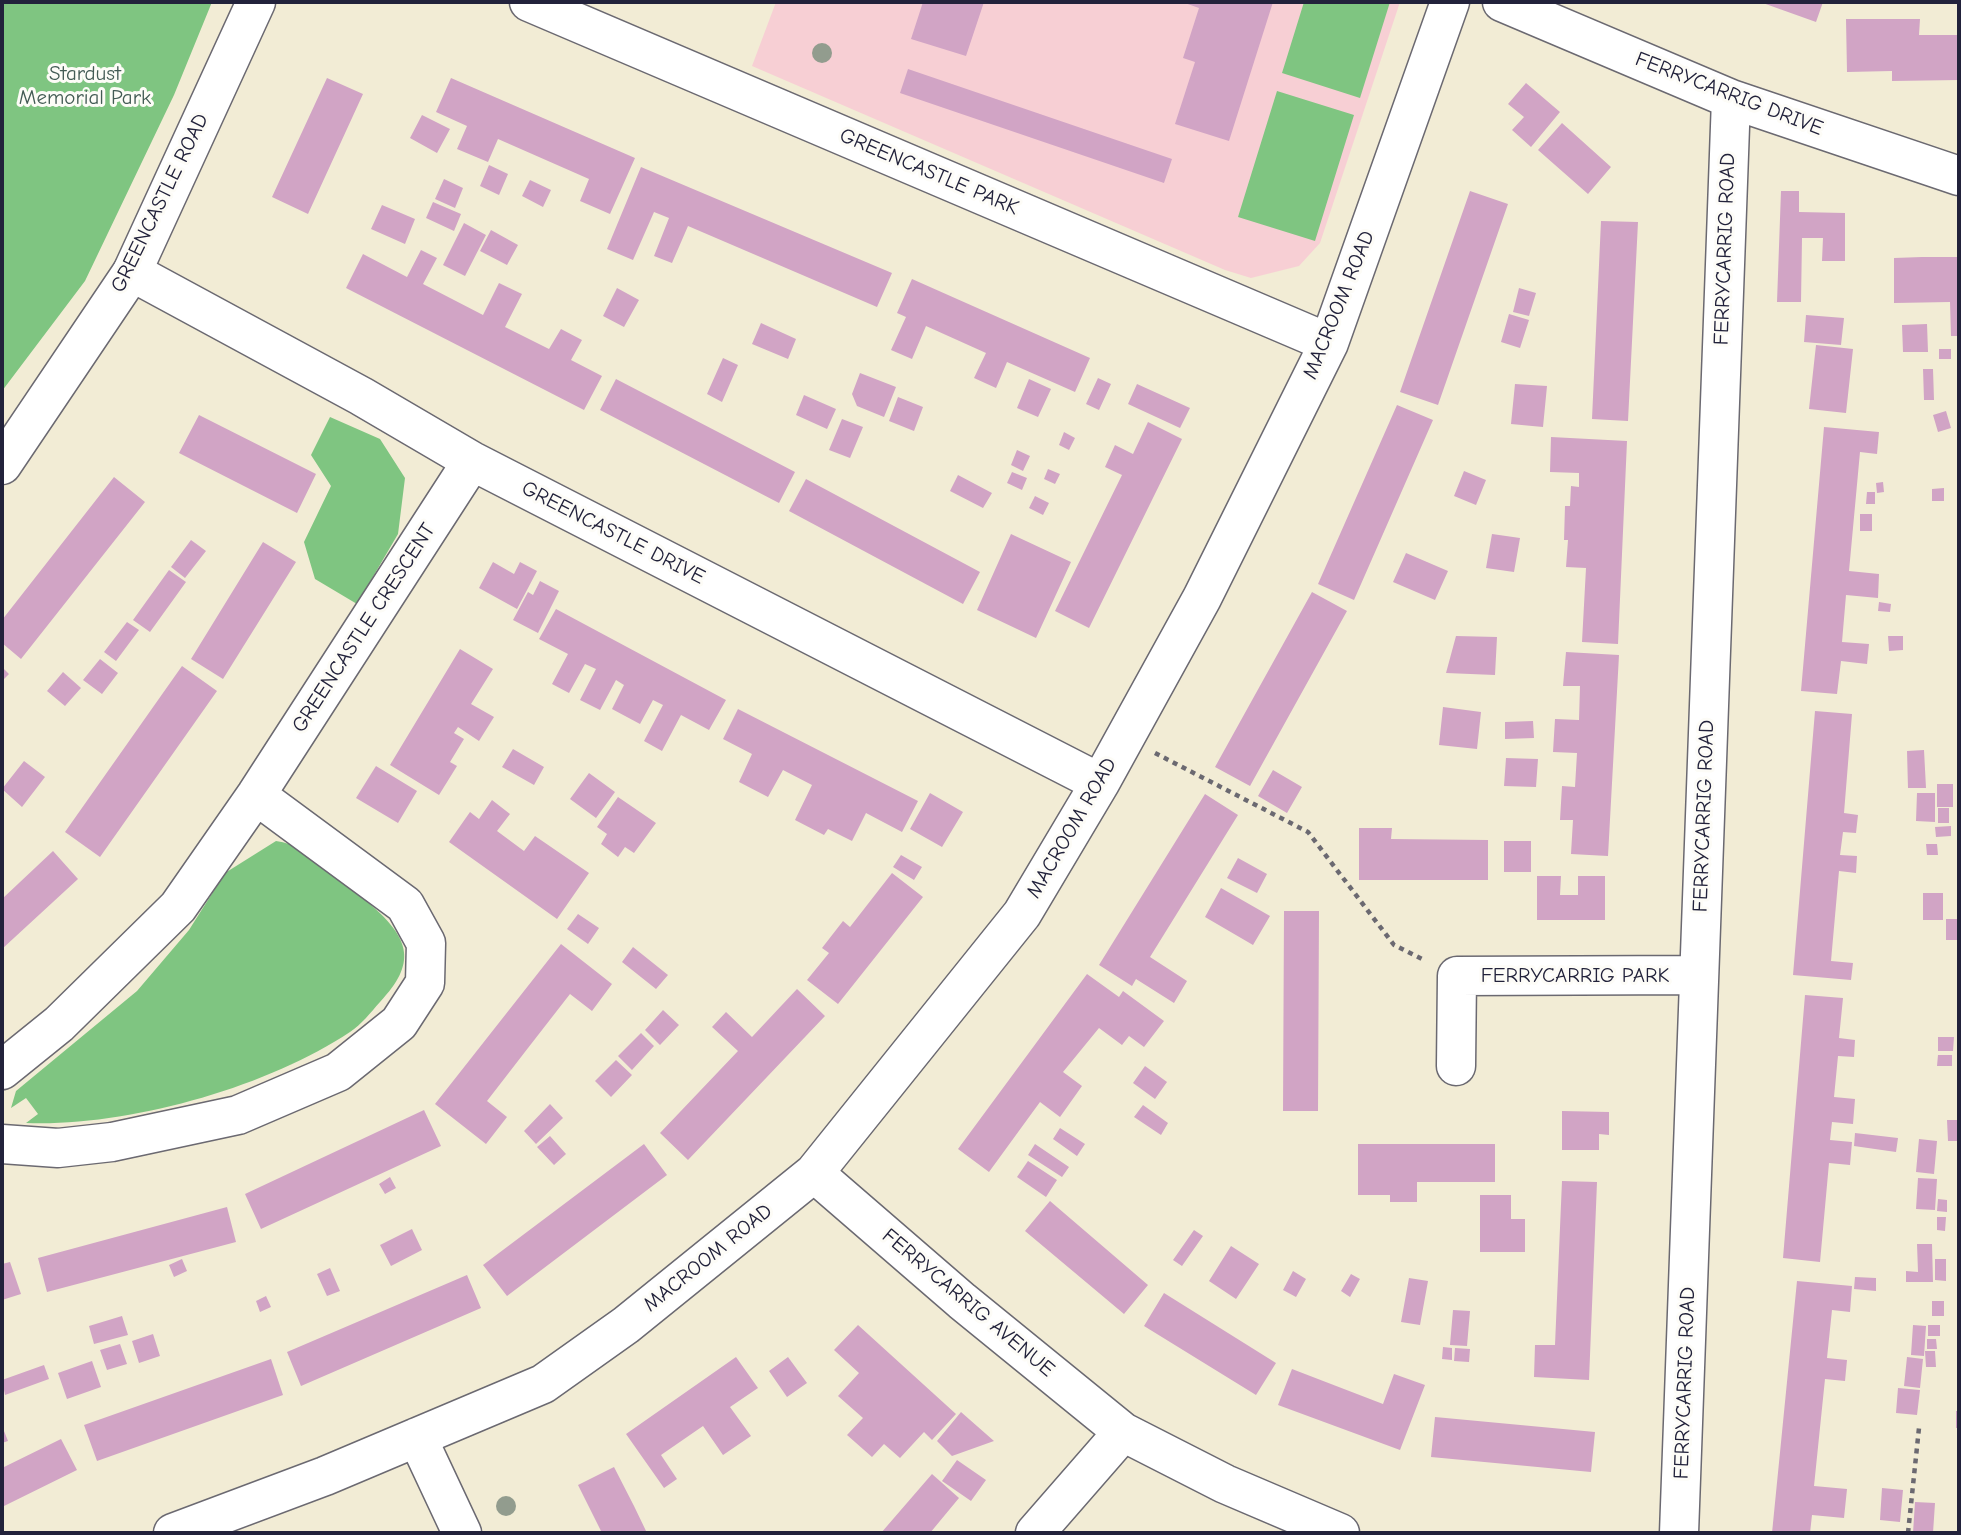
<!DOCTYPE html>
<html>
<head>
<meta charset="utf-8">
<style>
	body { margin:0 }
	#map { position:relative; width:1961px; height:1535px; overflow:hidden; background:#f2ecd5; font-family:"Comic Neue",sans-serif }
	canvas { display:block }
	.frame { position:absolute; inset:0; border:4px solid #22223b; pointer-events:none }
</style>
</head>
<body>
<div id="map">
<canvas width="1961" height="1535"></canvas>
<div class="frame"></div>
</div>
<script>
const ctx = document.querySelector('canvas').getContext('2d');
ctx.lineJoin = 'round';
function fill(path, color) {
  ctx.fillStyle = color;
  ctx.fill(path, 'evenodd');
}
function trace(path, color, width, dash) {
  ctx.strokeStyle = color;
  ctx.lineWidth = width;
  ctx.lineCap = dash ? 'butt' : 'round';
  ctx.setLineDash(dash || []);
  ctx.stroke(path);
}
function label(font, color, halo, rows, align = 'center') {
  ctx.font = font + ' "Comic Neue",sans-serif';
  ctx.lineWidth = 6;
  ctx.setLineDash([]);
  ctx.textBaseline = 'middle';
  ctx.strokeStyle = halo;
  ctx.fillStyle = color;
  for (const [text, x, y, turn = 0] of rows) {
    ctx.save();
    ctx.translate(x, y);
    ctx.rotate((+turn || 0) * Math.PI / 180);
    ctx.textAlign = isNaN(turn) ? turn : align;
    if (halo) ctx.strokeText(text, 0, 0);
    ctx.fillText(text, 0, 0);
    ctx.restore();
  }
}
fill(new Path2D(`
	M776,2h624l-80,241 -21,23 -48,12 -26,-8 -473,-204z`), '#f7cfd4');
fill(new Path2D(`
	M2,2h210l-38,93 -89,186 -83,110z
	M1304,2h86l-30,96 -78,-25z
	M1277,91l77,24 -39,126 -77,-24z
	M330,417l50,22 25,39 -7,56 -41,70 -42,-25 -11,-37 27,-56 -20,-31z
	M276,841c37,5 68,40 95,64 39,34 46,58 9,97 -9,10 -19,23 -30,30 -84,56 -224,95 -324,91l12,-9 -12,-16 -15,10 5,-17 121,-100 52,-61 36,-57z`), '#7fc581');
fill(new Path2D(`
	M923,2h61l-18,54 -55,-17z
	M1182,2h91l-44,139 -54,-17 20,-62 -12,-4 16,-50z
	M1760,2h63l-7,20z
	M1846,19h74l-1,16h40v45l-67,1v-10l-45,1z
	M908,69l264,90 -8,24 -264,-90z
	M327,78l36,16 -55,120 -36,-17z
	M451,78l184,80 -25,56 -30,-13 9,-22 -91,-40 -10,23 -31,-13 10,-23 -31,-14z
	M1526,83l34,29 -29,35 -19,-17 12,-13 -16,-13z
	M422,115l28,14 -13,24 -27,-15z
	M1562,123l49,44 -23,27 -50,-44z
	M489,165l19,9 -9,21 -19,-9z
	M641,167l251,106 -15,34 -189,-81 -16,37 -18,-7 15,-38 -15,-6 -21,48 -26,-11z
	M444,179l19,9 -8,20 -20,-9z
	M530,180l21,10 -8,17 -21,-11z
	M1470,191l38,13 -70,201 -38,-13z
	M1781,191h18v21l46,1v48h-23l1,-23h-21l-1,64h-24z
	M433,202l28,12 -7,17 -28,-13z
	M382,205l33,14 -10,25 -34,-15z
	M1601,221l37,1 -10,199 -36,-2z
	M464,223l22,12 -21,41 -22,-11z
	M491,230l27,15 -11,20 -27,-14z
	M421,250l16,8 -14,26 60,31 16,-32 23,11 -17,33 44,22 12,-20 21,11 -11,20 31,16 -18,34 -238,-122 17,-34 44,23z
	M1922,257h37v79h-8l-1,-34 -56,1v-45z
	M912,279l178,79 -15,34 -68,-30 -11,26 -22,-10 12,-25 -60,-27 -14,33 -21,-9 15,-33 -9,-4z
	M617,288l22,12 -15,27 -21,-11z
	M1519,288l17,5 -7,23 -16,-4z
	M1509,314l20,6 -9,28 -19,-6z
	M1806,315l38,3 -3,27 -37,-3z
	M761,323l35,16 -8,20 -36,-15z
	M1927,324l1,28h-25l-1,-27z
	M1816,345l37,4 -7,64 -37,-4z
	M1939,349h12v10h-12z
	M723,358l15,7 -16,37 -15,-8z
	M1923,369h10l1,31h-10z
	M860,373l36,14 -12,30 -27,-11 -5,-12z
	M1098,378l13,6 -12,26 -13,-6z
	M616,379l179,93 -16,31 -179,-93z
	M1029,379l22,10 -13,28 -21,-9z
	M1137,384l53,24 -10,20 -52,-24z
	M1515,384l32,2 -4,41 -32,-3z
	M804,395l32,14 -9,20 -31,-14z
	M898,397l25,10 -9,24 -25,-10z
	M1397,405l36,15 -79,180 -36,-16z
	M1946,411l5,17 -13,4 -5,-17z
	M199,415l117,59 -19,39 -118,-60z
	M842,419l21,8 -13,31 -21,-8z
	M1148,422l34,17 -93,189 -34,-17 67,-136 -17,-8 10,-22 18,9z
	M1824,427l55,5 -2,22 -17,-2 -11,119 30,3 -1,24 -32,-3 -4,47 27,2 -2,20 -26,-3 -4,33 -36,-3z
	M1064,432l11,6 -6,12 -10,-5z
	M1551,437l76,4 -9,203 -36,-2 4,-74 -20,-1 2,-27h-4l1,-34h5l1,-20 8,1v-14l-29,-1z
	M1017,450l13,6 -7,15 -12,-6z
	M1048,469l12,5 -5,10 -11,-5z
	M1464,471l22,9 -10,25 -22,-9z
	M1012,472l15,6 -5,12 -15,-7z
	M958,475l34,18 -9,15 -33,-17z
	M114,477l31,25 -124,157 -19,-16v-23z
	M806,479l174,93 -17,32 -174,-93z
	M1883,482l1,10 -7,1 -1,-10z
	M1944,488v13h-12v-12z
	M1867,492h8v12h-9z
	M1035,496l14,7 -6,12 -14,-7z
	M1860,514h12v17h-12z
	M1011,534l60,28 -35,76 -59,-28z
	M1492,534l28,4 -6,34 -28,-4z
	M191,540l15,11 -21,27 -14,-11z
	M263,542l33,20 -73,117 -32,-20z
	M1406,553l42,18 -13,29 -42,-18z
	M493,562l21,12 6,-12 17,9 -20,38 -38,-21z
	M169,570l17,12 -36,50 -17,-12z
	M540,581l19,10 -21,42 -25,-13 15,-28 5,3z
	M1312,592l35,19 -97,175 -35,-19z
	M1879,602l12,2 -1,8 -12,-1z
	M556,609l170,91 -17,30 -28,-15 -19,36 -18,-10 19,-36 -10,-5 -13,24 -28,-15 12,-24 -8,-5 -16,30 -20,-10 16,-31 -11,-5 -16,29 -17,-9 16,-30 -29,-15z
	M127,622l12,8 -23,31 -12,-9z
	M1456,636l41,1 -2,38 -49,-2z
	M1888,636h15v14l-14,1z
	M460,649l33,20 -22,35 23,13 -15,24 -21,-14 -4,6 10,6 -14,23 7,4 -18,29 -49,-30z
	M1566,652l53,3 -11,201 -37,-2 2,-34h-13l2,-34 13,1 2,-34 -24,-1 2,-33 24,1 1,-34h-17z
	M100,659l18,14 -16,21 -19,-14z
	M182,666l35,25 -117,166 -35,-25z
	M2,667l7,7 -7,7z
	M63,672l18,16 -16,18 -18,-15z
	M1443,707l38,5 -4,37 -38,-4z
	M738,709l180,92 -16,31 -36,-19 -14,28 -24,-12 -4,6 -29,-15 17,-35 -29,-15 -15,27 -29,-15 13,-28 -29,-15z
	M1815,711l37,3 -8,99 14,2 -2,18 -13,-1 -3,23 17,1 -1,17 -17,-2 -8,90 22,2 -2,17 -58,-5z
	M1533,721l1,17 -29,1v-17z
	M513,749l31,18 -10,18 -32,-18z
	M1924,750l2,38h-18l-1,-37z
	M1506,758l32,1 -2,28 -32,-1z
	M24,761l21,16 -23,30 -20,-18z
	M376,766l41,25 -19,32 -42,-25z
	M1273,770l29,17 -15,26 -29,-17z
	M589,773l26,19 -19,26 -26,-19z
	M1937,784h16v23h-16z
	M930,793l33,19 -21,35 -32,-18z
	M1917,793h18v29l-19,-1z
	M1205,794l33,21 -88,142 37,24 -13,22 -38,-24 -4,7 -33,-21z
	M618,797l38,26 -22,30 -9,-6 -7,10 -17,-13 6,-10 -10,-7z
	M492,800l18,14 -13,17 27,20 11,-15 54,37 -32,46 -108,-77 21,-30 9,7z
	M1938,808h11v15h-11z
	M1951,826v10l-15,1 -1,-10z
	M1359,828h33l-1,11 97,1v40h-129z
	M1504,841h27v31h-27z
	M1926,844h11l1,11h-11z
	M53,851l25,28 -76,70v-50z
	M901,855l21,12 -8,13 -21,-13z
	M1238,858l29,16 -10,19 -30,-15z
	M892,873l31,24 -85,107 -31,-24 22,-27 -7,-5 21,-27 7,6z
	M1537,876h24l-1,19h18v-19h27v44h-68z
	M1221,888l49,28 -17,29 -48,-28z
	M1923,893h20v27h-20z
	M1284,911h35l-1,200h-35z
	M578,914l21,14 -11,16 -21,-15z
	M1946,919h11l1,21h-12z
	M561,944l51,40 -20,27 -22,-17 -42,54 -41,53 20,16 -21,27 -51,-40z
	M633,947l35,28 -12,14 -34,-27z
	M1087,974l32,23 4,-6 41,30 -20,26 -15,-11 -7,9 -23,-17 -36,44 19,14 -22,31 -20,-15 -51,70 -31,-23z
	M797,989l28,27 -137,144 -28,-27 78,-82 -26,-24 14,-15 26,25z
	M1805,995l38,3 -4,40 16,2 -1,17 -16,-1 -4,41 21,2 -2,25 -21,-2 -2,18 22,2 -2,23 -21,-2 -9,99 -37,-4z
	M663,1010l16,15 -19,20 -15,-15z
	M641,1033l13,13 -22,24 -14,-14z
	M1938,1037h16l-1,14h-15z
	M1938,1055h14v11h-15z
	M616,1060l16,15 -21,22 -16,-16z
	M1145,1066l22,16 -12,17 -22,-16z
	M550,1104l13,14 -27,26 -12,-13z
	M1143,1105l25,18 -7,12 -27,-18z
	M424,1110l17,36 -180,83 -16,-35z
	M1562,1111l47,1v23l-10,-1v16h-37z
	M1947,1120h12v21h-11z
	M1060,1128l25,16 -8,12 -24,-17z
	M1855,1133l43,5 -2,14 -42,-6z
	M550,1136l16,18 -12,11 -17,-18z
	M1919,1139l18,2 -3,33 -18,-2z
	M644,1144l23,31 -160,121 -24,-31z
	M1035,1144l34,23 -7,10 -34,-22z
	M1358,1144h137v38h-78v20h-27v-7h-32z
	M1028,1161l29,19 -11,17 -29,-20z
	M390,1177l6,11 -11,6 -6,-10z
	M1918,1178l19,1 -2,31 -19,-1z
	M1562,1181l35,1 -8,198 -55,-3 1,-32h20z
	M1480,1195h31v24h14v33h-45z
	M1938,1199l9,1v12l-10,-1z
	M1050,1201l98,84 -24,29 -99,-83z
	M227,1207l9,35 -189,50 -9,-34z
	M1937,1217h9l-1,14 -8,-1z
	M412,1229l10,21 -31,16 -11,-21z
	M1194,1230l9,6 -21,30 -9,-6z
	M1917,1244h15l1,38h-27v-11l12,1z
	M1231,1246l28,18 -23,35 -27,-18z
	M182,1259l5,12 -13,6 -5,-12z
	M1935,1259h11v22l-11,-1z
	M10,1262l11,32 -19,6v-36z
	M330,1268l10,23 -13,5 -10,-22z
	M1293,1271l13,8 -10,18 -13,-7z
	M1351,1274l9,5 -10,18 -9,-6z
	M467,1275l14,33 -180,78 -14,-34z
	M1855,1277l21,1v13l-22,-2z
	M1409,1278l19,3 -8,44 -19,-3z
	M1797,1281l55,5 -2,26 -18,-2 -5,48 20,2 -2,21 -20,-2 -11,107 33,3 -3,29 -32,-3 -2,18h-38z
	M1164,1293l112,70 -20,32 -112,-69z
	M266,1296l5,11 -11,5 -4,-11z
	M1932,1301h12v15h-12z
	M1453,1310l17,1 -3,35 -17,-1z
	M122,1316l6,19 -34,9 -5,-18z
	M858,1325l98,89 -24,26 -8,-8 -24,26 -16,-14 -12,13 -25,-22 16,-17 -25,-22 21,-23 -25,-23z
	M1913,1325l13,1 -2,30 -13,-1z
	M1928,1325h12v11h-12z
	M153,1334l7,22 -21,7 -7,-22z
	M1927,1339h9l1,10h-10z
	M120,1344l7,20 -20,6 -7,-20z
	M1443,1347l9,1v12l-10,-1z
	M1455,1348l15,1 -1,13 -15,-1z
	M1925,1351h10l1,16h-10z
	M736,1357l22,31 -28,19 21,29 -28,19 -20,-29 -42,29 16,24 -13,9 -38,-54z
	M788,1357l19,26 -20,14 -18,-26z
	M1907,1357l16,2 -3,29 -16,-2z
	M271,1359l12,36 -186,66 -13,-36z
	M92,1361l9,26 -34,12 -9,-26z
	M44,1365l5,14 -44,16 -3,-15z
	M1292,1369l91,35 11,-30 31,11 -25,65 -122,-45z
	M1898,1388l22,2 -3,25 -21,-2z
	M1956,1411h3v17h-3z
	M961,1412l33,29 -42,15 -15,-15z
	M1435,1417l160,15 -4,40 -160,-15z
	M2,1426l6,15 -6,2z
	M61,1439l16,31 -75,37v-39z
	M957,1460l29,20 -15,21 -29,-20z
	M614,1467l20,39 13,27h-45l-24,-48z
	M932,1474l27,24 -29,35h-49z
	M1882,1488l21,2 -3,32 -20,-2z
	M1915,1502l20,1 -2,30h-20z`), '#d1a4c5');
const minor = new Path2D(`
	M529,2l800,341
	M1502,2l229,97 228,77
	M132,272l229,124 111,65 628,322
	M1456,1066l1,-90 242,-1
	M2,1070l57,-46 119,-117 78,-112 216,-334
	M2,1144l56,4 54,-6 126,-27 100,-43 61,-49 26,-40 1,-40 -21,-38 -149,-110
	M814,1173l148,128 161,131 102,52 115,49
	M417,1437l45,96
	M173,1533l152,-57 218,-92 83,-59 188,-152 208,-259 78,-131 102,-185 127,-255 121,-341
	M1035,1533l88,-101
	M1679,1533l52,-1434`);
const tertiary = new Path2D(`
	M2,465l130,-193 124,-270`);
trace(minor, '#6b6971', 41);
trace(tertiary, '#6b6971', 41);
trace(new Path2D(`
	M1155,753l153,79 86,113 30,15
	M1908,1533l11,-105`), '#6b6971', 4.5, [5, 5]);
trace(minor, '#fff', 38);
trace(tertiary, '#fff', 38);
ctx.fillStyle = '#929c8e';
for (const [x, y] of [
	[822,53],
	[506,1506]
]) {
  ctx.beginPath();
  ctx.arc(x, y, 10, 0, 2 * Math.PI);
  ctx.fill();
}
label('21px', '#435b54', '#fdfcf7', [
	["Stardust",85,74],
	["Memorial Park",85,98]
]);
label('21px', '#22223b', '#fdfcf7', [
	["FERRYCARRIG DRIVE",1729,94,21],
	["GREENCASTLE PARK",929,172,23],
	["GREENCASTLE ROAD",160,203,-64],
	["FERRYCARRIG ROAD",1725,249,-88],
	["MACROOM ROAD",1339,305,-68],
	["GREENCASTLE DRIVE",613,533,27],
	["GREENCASTLE CRESCENT",364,628,-57],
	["FERRYCARRIG ROAD",1704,816,-88],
	["MACROOM ROAD",1072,828,-60],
	["FERRYCARRIG PARK",1575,976],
	["MACROOM ROAD",708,1258,-39],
	["FERRYCARRIG AVENUE",968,1303,40],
	["FERRYCARRIG ROAD",1685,1383,-88]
]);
</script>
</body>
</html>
